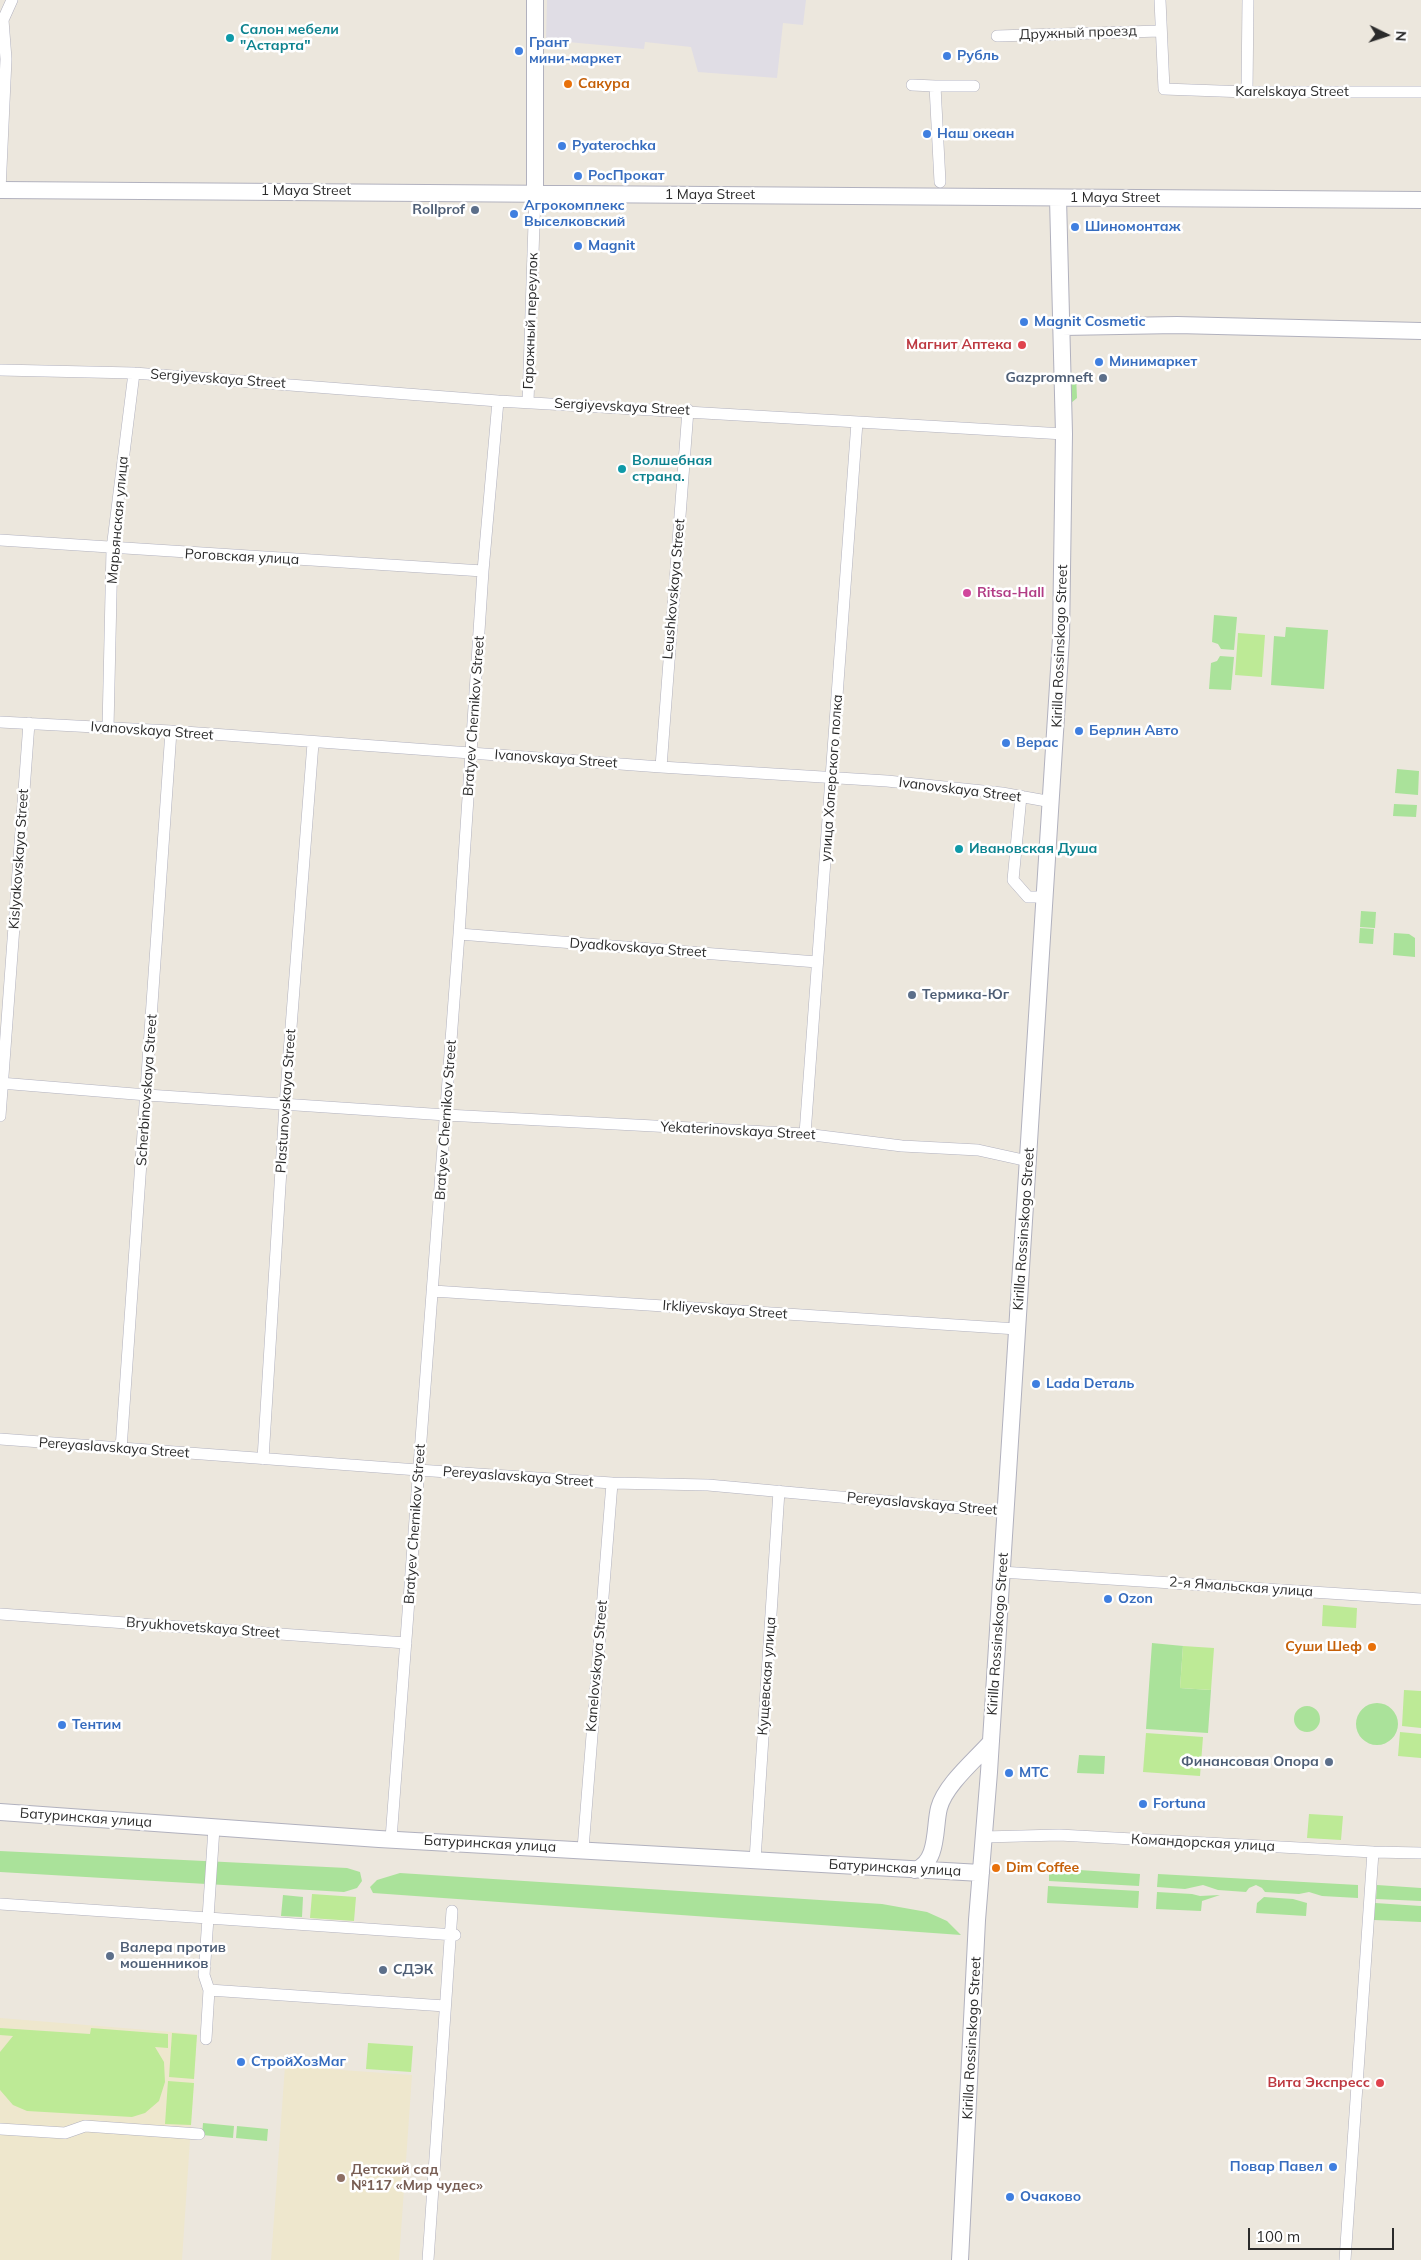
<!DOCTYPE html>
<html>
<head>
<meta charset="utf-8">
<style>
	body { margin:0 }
	#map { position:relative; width:1421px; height:2260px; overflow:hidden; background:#ece7dd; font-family:Mulish,sans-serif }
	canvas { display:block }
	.north { position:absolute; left:1361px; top:10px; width:50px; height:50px; -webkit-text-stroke:4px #fff; paint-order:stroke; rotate:94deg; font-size:14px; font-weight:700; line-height:20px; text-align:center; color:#2b2b2b }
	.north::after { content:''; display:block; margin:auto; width:18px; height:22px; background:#2b2b2b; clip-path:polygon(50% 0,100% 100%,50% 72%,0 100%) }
	.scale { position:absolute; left:1248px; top:2228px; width:146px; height:22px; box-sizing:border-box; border:2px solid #2b2b2b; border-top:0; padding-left:6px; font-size:15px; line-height:18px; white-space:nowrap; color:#2b2b2b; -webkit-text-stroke:4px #fff; paint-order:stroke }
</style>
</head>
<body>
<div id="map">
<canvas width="1421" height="2260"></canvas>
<div class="north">N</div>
<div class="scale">100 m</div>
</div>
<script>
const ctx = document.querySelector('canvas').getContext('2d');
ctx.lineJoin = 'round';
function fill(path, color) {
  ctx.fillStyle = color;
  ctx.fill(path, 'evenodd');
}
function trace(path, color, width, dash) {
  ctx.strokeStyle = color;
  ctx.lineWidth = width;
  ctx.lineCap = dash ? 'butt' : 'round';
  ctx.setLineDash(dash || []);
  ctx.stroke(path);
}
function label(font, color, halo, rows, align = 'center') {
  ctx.font = font + ' Mulish,sans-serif';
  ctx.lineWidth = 5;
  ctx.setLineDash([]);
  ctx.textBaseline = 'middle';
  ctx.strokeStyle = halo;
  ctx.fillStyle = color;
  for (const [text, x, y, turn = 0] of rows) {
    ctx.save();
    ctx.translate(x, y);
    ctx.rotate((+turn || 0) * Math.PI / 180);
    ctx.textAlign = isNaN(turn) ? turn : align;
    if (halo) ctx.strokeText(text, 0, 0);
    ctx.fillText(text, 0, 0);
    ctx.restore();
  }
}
fill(new Path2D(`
	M547,0h259l-3,25 -20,-2 -6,55 -79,-6 -7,-25 -46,-5 -1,7 -98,-9z`), '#e0dde5');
fill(new Path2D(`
	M0,2018l197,16 -15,226h-182z
	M285,2066l127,9 -13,185h-128z`), '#eee7cd');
fill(new Path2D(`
	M1069,371l7,4 1,23 -6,5z
	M1214,615l23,2 -3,33 -13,-1 -3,-5 -6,-2z
	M1286,627l42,3 -4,59 -53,-4 3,-49 11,1z
	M1220,656l14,1 -3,33 -22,-1 2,-26 6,-2z
	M1397,769l22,2 -1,24 -23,-2z
	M1394,804l23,1 -1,12 -23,-1z
	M1361,911l15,1 -1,16 -15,-1z
	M1360,928l14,1 -1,15 -14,-1z
	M1394,933l15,1 6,4v19l-22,-2z
	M1152,1643l31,3 -3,42 31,2 -3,43 -62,-4z
	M1356 1724a21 21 0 1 1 42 0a21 21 0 1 1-42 0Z
	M1294 1719a13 13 0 1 1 26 0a13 13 0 1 1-26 0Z
	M1079,1755l26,1 -1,18 -27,-1z
	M0,1851l347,17 13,4 2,9 -5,7 -13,4 -344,-20z
	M1049,1868l91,6 -1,12 -90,-5z
	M400,1873l482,31 45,8 20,9 14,14 -588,-42 -3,-6 7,-7z
	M1158,1874l200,11v13l-36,-2 -13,-4 -10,2 -34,-2 -3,-4 -6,-3 -7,3 -3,4 -28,-2 -15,-5 -18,4 -28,-2z
	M1377,1885l44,3v13l-45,-2z
	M1048,1886l91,5 -1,17 -91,-5z
	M1157,1892l35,2 8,2 20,-1 -18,6 -1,10 -45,-2z
	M283,1895l20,2 -1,20 -21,-1z
	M1264,1897l29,2 14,4 -1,13 -50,-3 1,-10z
	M1375,1903l46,3v16l-47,-2z
	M203,2123l31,3 -1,12 -31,-3z
	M237,2126l31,3 -1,12 -31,-3z`), '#aae29a');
fill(new Path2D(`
	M1238,633l27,2 -3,42 -27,-2z
	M1323,1605l34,3 -1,20 -34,-2z
	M1183,1646l31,2 -3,42 -31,-2z
	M1404,1690l17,1v37l-19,-2z
	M1400,1732l21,2v24l-23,-2z
	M1146,1733l57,4 -3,39 -57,-4z
	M1309,1814l34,2 -2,24 -34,-2z
	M312,1894l44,3 -2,24 -44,-3z
	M0,2028l90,6 1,-6 77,6v14l-13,-1 9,15 1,20 -6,19 -14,12 -13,4 -105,-6 -14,-6 -13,-15v-38l13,-16 -13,-1z
	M172,2033l25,2 -3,44 -25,-2z
	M368,2043l45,3 -2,26 -45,-3z
	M168,2081l26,2 -3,42 -26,-1z`), '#bdea96');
const street = new Path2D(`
	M1160,0l4,89 83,3h174
	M997,36l163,-5
	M912,85l23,1 5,96
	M935,86h39
	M1247,92l1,-92
	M0,190l6,-131 -3,-39 9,-20
	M0,370l134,3 364,28 566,33
	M528,402l7,-208
	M0,540l483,31
	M0,722l171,9 490,36 226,14 115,12 50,9
	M108,728l4,-179 22,-176
	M661,767l27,-357
	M1021,796l-8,84 15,17h17
	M459,934l358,28
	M0,1083l147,12 299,20 359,19 97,12 76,4 50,11
	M0,1116l29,-393
	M805,1134l52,-712
	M433,1291l584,38
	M0,1439l418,31 194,13 96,2 297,27
	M121,1449l50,-718
	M263,1459l22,-354 28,-362
	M1001,1572l420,27
	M0,1614l406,29
	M984,1837l75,-2 314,17 48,1
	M391,1839l68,-905 24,-363 15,-170
	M583,1849l29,-366
	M755,1860l24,-369
	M0,1904l208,14 6,-90
	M209,1990l236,16
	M206,2039l3,-49 -5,-15 4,-57 247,17
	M0,2129l65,4 20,-7 114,8
	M428,2260l24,-349
	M1345,2260l28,-408`);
const secondary = new Path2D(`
	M0,190l1421,10
	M535,194v-194
	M1062,327l115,-2 244,6
	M0,1812l379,27 602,34
	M915,1870c24,-8 19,-43 24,-62 6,-23 36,-48 52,-66
	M960,2260l17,-340 12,-148 72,-1134 3,-204 -6,-236`);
trace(street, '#b1b1be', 12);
trace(secondary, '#b1b1be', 18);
trace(street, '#fff', 11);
trace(secondary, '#fff', 16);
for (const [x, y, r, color] of [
	[230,38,5,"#0f9aa8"],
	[519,51,5,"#3f7fe0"],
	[947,56,5,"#3f7fe0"],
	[568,84,5,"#e8710a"],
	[927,134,5,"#3f7fe0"],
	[562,146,5,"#3f7fe0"],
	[578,176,5,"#3f7fe0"],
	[475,210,5,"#5c6f8a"],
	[514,214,5,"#3f7fe0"],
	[1075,227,5,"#3f7fe0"],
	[578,246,5,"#3f7fe0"],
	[1024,322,5,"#3f7fe0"],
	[1022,345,5,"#e0444e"],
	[1099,362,5,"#3f7fe0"],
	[1103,378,5,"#5c6f8a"],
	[622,469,5,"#0f9aa8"],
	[967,593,5,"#d1479c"],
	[1079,731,5,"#3f7fe0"],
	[1006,743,5,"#3f7fe0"],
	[959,849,5,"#0f9aa8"],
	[912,995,5,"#5c6f8a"],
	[1036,1384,5,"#3f7fe0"],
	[1108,1599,5,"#3f7fe0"],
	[1372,1647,5,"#e8710a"],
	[62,1725,5,"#3f7fe0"],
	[1329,1762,5,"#5c6f8a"],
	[1009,1773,5,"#3f7fe0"],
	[1143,1804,5,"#3f7fe0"],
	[996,1868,5,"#e8710a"],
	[110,1956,5,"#5c6f8a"],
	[383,1970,5,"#5c6f8a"],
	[241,2062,5,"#3f7fe0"],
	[1380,2083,5,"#e0444e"],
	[1333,2167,5,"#3f7fe0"],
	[341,2178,5,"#8d6e63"],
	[1010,2197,5,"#3f7fe0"]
]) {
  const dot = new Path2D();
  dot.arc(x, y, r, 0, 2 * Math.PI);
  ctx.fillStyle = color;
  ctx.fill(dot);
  trace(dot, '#fff', 2);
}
label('bold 14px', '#0d838f', '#fff', [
	["Салон мебели",240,30],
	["\"Астарта\"",240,46],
	["Волшебная",632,461],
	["страна.",632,477],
	["Ивановская Душа",969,849]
], 'left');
label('14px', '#2b2b2b', '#fff', [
	["Дружный проезд",1078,33,-2],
	["Karelskaya Street",1292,92],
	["1 Maya Street",306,191],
	["1 Maya Street",710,195],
	["1 Maya Street",1115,198],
	["Гаражный переулок",531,321,-88],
	["Sergiyevskaya Street",218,379,4],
	["Sergiyevskaya Street",622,407,3],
	["Марьянская улица",118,520,-85],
	["Роговская улица",242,557,3],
	["Leushkovskaya Street",674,589,-85],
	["Kirilla Rossinskogo Street",1060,646,-88],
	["Bratyev Chernikov Street",474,716,-86],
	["Ivanovskaya Street",152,731,4],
	["Ivanovskaya Street",556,759,4],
	["улица Хоперского полка",832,778,-86],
	["Ivanovskaya Street",960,790,7],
	["Kislyakovskaya Street",19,859,-86],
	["Dyadkovskaya Street",638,948,4],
	["Scherbinovskaya Street",147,1090,-86],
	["Plastunovskaya Street",286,1101,-86],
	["Bratyev Chernikov Street",446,1120,-86],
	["Yekaterinovskaya Street",738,1131,3],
	["Kirilla Rossinskogo Street",1024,1229,-86],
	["Irkliyevskaya Street",725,1310,4],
	["Pereyaslavskaya Street",114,1448,4],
	["Pereyaslavskaya Street",518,1477,4],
	["Pereyaslavskaya Street",922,1504,5],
	["Bratyev Chernikov Street",415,1524,-86],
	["2-я Ямальская улица",1241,1587,4],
	["Bryukhovetskaya Street",203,1628,4],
	["Kirilla Rossinskogo Street",998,1634,-86],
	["Kanelovskaya Street",597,1666,-85],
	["Кущевская улица",767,1676,-86],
	["Батуринская улица",86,1818,4],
	["Командорская улица",1203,1843,3],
	["Батуринская улица",490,1844,3],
	["Батуринская улица",895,1868,3],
	["Kirilla Rossinskogo Street",972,2038,-87]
]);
label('bold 14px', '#366cbe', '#fff', [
	["Грант",529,43],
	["мини-маркет",529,59],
	["Рубль",957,56],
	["Наш океан",937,134],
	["Pyaterochka",572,146],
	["РосПрокат",588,176],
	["Агрокомплекс",524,206],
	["Выселковский",524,222],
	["Шиномонтаж",1085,227],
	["Magnit",588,246],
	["Magnit Cosmetic",1034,322],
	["Минимаркет",1109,362],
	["Берлин Авто",1089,731],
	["Верас",1016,743],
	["Lada Dеталь",1046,1384],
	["Ozon",1118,1599],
	["Тентим",72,1725],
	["МТС",1019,1773],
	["Fortuna",1153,1804],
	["СтройХозМаг",251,2062],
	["Повар Павел",1323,2167,"right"],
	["Очаково",1020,2197]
], 'left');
label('bold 14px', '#c56008', '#fff', [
	["Сакура",578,84],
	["Суши Шеф",1362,1647,"right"],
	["Dim Coffee",1006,1868]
], 'left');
label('bold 14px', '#4e5e75', '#fff', [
	["Rollprof",465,210],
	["Gazpromneft",1093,378],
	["Термика-Юг",922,995,"left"],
	["Финансовая Опора",1319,1762],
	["Валера против",120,1948,"left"],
	["мошенников",120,1964,"left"],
	["СДЭК",393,1970,"left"]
], 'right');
label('bold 14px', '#be3a42', '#fff', [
	["Магнит Аптека",1012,345],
	["Вита Экспресс",1370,2083]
], 'right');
label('bold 14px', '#b23c85', '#fff', [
	["Ritsa-Hall",977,593]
], 'left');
label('bold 14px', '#785e54', '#fff', [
	["Детский сад",351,2170],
	["№117 «Мир чудес»",351,2186]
], 'left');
</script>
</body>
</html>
